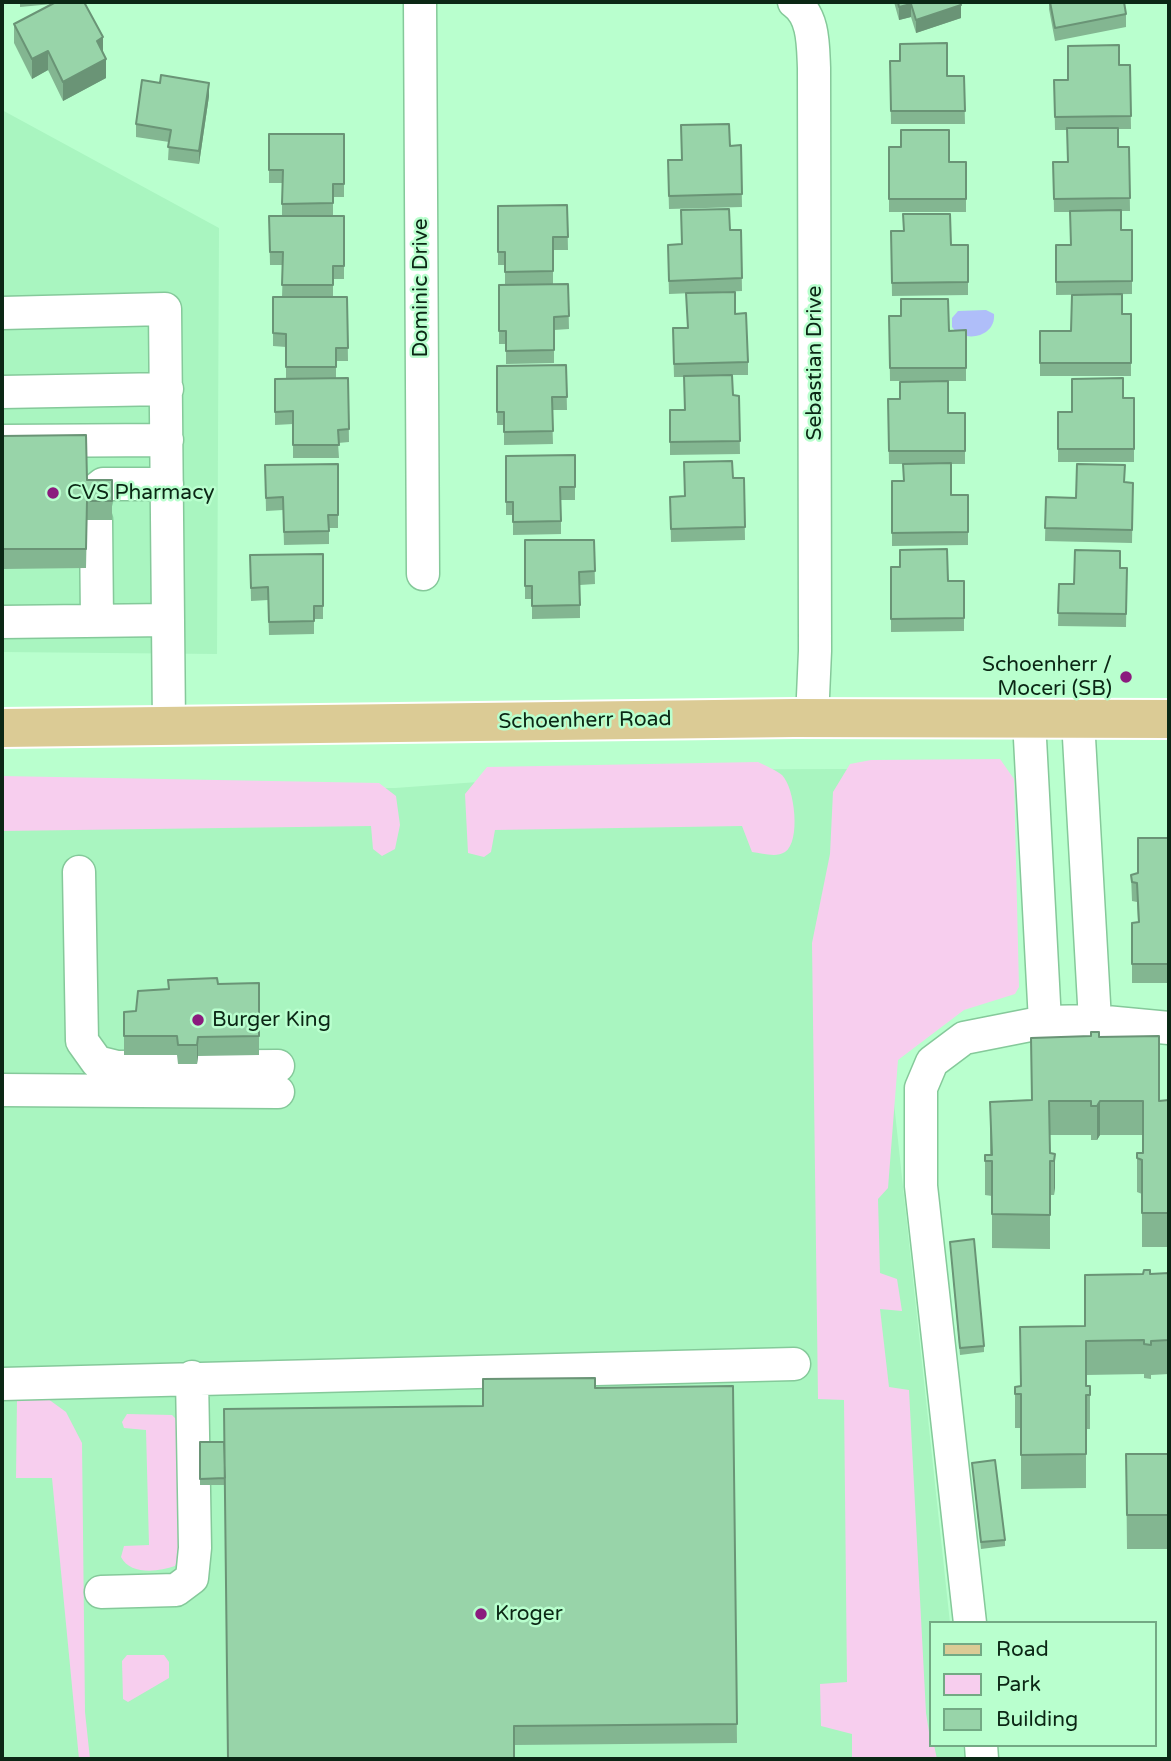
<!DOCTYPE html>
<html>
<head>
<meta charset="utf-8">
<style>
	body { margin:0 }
	#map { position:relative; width:1171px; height:1761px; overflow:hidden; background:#b9ffce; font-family:"Varela Round",sans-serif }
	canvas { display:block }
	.frame { position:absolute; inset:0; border:4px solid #0b2715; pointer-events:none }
	.legend { position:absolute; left:929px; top:1621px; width:228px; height:126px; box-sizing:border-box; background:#b9ffce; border:2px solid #73a984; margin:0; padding:9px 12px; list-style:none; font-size:21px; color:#0b2715 }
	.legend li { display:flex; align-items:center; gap:14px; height:35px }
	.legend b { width:35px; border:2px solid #73a984 }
</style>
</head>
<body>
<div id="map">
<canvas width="1171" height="1761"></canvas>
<div class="frame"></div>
<ul class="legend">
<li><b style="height:9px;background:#dbcb95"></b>Road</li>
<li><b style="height:19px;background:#f7ceee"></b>Park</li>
<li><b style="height:19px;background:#98d4a9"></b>Building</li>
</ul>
</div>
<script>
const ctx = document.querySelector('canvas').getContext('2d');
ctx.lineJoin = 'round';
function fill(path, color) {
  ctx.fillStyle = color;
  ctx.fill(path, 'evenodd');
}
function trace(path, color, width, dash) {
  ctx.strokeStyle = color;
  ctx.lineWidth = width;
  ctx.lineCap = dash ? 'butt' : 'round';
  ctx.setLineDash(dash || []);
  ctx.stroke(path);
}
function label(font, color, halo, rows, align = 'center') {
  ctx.font = font + ' "Varela Round",sans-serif';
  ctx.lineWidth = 5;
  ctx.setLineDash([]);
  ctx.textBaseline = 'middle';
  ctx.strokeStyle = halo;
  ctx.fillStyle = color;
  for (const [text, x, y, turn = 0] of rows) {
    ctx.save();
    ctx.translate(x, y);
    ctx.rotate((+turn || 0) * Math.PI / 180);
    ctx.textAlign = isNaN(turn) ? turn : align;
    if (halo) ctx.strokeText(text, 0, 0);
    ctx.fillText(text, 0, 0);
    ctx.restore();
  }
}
fill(new Path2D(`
	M2,110l217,118 -2,426 -215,-2z
	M858,769l92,854h-19v122h32l2,14h-963v-975l56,3 337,1 83,-6 30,-12z`), '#a9f5c0');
fill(new Path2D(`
	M1000,759l14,20 5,208 -4,7 -51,16 -66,50 -10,128 -10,11 2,74 17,6 5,32 -22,-2 9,78 20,3 17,323 5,32h3l3,14h-85v-25l-31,-8 -1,-42 27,-2 -3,-282 -26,-1 -6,-456 18,-89 3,-62 17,-28 21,-4z
	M758,762c8,4 18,8 24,13 13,13 19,67 3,77 -9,6 -23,1 -33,0l-10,-26 -247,4 -4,22 -7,5 -16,-4 -3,-59 22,-27z
	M2,776l377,7 17,13 4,29 -5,24 -13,7 -9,-7 -2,-23 -369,5z
	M44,1396l22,16 16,31 3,269 5,47h-11l-27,-281h-36l1,-80z
	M127,1414l45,1 7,7v136l-4,8c-17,6 -45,9 -54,-9l3,-11 25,-1 -3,-115 -22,-2 -2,-6z
	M127,1655h37l5,7v16l-41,24 -5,-3 -1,-38z`), '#f7ceee');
fill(new Path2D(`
	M986,310l8,4c2,23 -30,30 -42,13v-9l6,-7z`), '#afbef9');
const minor = new Path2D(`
	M420,2l3,572
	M794,2c20,14 19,43 20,66l1,583 -3,68
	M2,313l163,-4 4,417
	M2,392l165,-3
	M2,441l165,-1
	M96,499l2,-11 5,-4h64
	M96,520l1,101
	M2,622l166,-2
	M1029,720l16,302
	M1078,720l17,301
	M79,872l3,169 15,21 20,5 161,-1
	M2,1090l276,2
	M2,1384l792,-20
	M101,1592l75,-2 16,-12 3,-30 -3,-171
	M970,1623l-49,-437v-98l11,-26 32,-24 81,-16 50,-1 74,7
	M981,1745l1,14`);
const major = new Path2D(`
	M2,728l792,-10 375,1`);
trace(minor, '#85c99a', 35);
trace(major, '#fff', 42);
trace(minor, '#fff', 32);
trace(major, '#dbcb95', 38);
fill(new Path2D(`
	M20,2h64l19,51 3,25 -43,23 -15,-31 -16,9 -18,-36v-19l38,-20 -32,3z
	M894,2h66l1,16 -45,15 -5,-16 -12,3z
	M1049,2h75l2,12v13l-71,14 -6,-32z
	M890,61l57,15h17l1,48h-74z
	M1119,65h11l1,64h-13v18h11l1,64h-9v19h11v64l-76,1v-50h14v-33h-16l-1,-50h14v-32h-12l-1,-50h14z
	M209,96l-10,68 -31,-4 1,-18 -33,-5v-13z
	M269,134h75v63h-11v19l11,50v13h-11v18h14l1,64h-12v17h12l1,64 -11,1 1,15h-46v-34l-18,1v-46h11v-32l-13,-1v-49h9l1,-32h-13l-1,-49h13v-33h-13z
	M741,145l1,62 -73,2 -1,-36 14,-13 48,-14z
	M889,147l60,15h17v50h-77z
	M567,205l1,45h-15v34l-48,1v-20h-7v-59z
	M730,230h11l1,61 -73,3 -1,-36 14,-14z
	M891,231l60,14h17v50l-76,1z
	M568,284l1,45 -15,1v33l-48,1v-20h-7v-59z
	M735,314l13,48v13h-16l1,20 6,1 1,58 -70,1v-45h15l-1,-33h-10l-1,-36 14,-13z
	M1122,314h9v62h-91v-45h31z
	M889,316l60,15 17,-1v51h-76z
	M566,365l1,45h-15l1,34 -49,1v-20h-7v-59z
	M1123,398h11v64h-76v-50h14z
	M888,399l60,14h17v51h-14v31h17v50l-76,1v-65h11v-17h-14z
	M2,436l85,44h25v40h-25l-1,48 -84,1z
	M575,455v45h-14v34l-48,1v-20h-7v-59z
	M338,464v64h-9v16l-45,1 -1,-35 -17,1 -1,-46z
	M733,478h11l1,62 -74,2 -1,-45 15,-1z
	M1124,482l9,1 -1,60 -87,-2 1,-44 30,1z
	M525,540h69l1,44 -15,1v33l-48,1v-20h-7z
	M323,554v65h-9v15l-45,1 -1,-35 -17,1 -1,-46z
	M891,567l57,14h16v50l-73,1z
	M1120,568h7l-1,59 -68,-1 1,-42h15z
	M1169,838v145h-37v-60l6,-1 -1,-20 -5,-1 -1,-26 7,-2z
	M168,980l50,4 41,-1v72l-61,1 -1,8h-19l-1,-9h-53v-43l12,-1 32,-21z
	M1099,1037l60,64 10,-1v147h-27v-53l-5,-2v-34l6,-5v-18h-43l-3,5h-6v-5h-41v18l5,1 -1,41h-4v54l-58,-1v-52l-7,-1v-34l5,-6v-53l41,-2v-62z
	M950,1242l34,104v6l-24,3z
	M1169,1273v101l-18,1v4l-7,-1v-4l-58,1v11h4v43h-4v59l-65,1v-61h-6v-41l6,-1 129,-112z
	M733,1386l4,357 -223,2 -31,-339 112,-18z
	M200,1442h24l1,43h-25z
	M1126,1454h43v95h-42z
	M972,1463l33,77v6l-24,3z`), '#83b691');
fill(new Path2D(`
	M911,4v13l-12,3v-13z
	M961,5v13l-45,15v-13z
	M103,37v20l-6,-16z
	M48,51v19l-16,9v-20z
	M106,59v19l-43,23v-19z
	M209,83v13l-10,68v-13z
	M198,1037v19l-1,8v-19z
	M1100,1101v34l-3,5v-34z
	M1055,1154v34l-1,7v-34z`), '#6a9476');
const building = new Path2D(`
	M56,2h28l19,35 -6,4 9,18 -43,23 -15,-31 -16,8 -18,-35z
	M898,2h62l1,3 -45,15 -5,-16 -12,3z
	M1050,2h74l2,12 -71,14z
	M947,43v33h17l1,35h-74l-1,-50h10v-17z
	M1119,45v20h11l1,51 -76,1 -1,-37h14v-34z
	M161,75l48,8 -10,68 -31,-4 3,-17 -35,-6 6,-44 18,3z
	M729,124l1,22 11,-1 1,49 -73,2 -1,-36h14l-1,-35z
	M1067,128h51v19h11l1,51 -76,1 -1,-37h15z
	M901,130h48v32h17v37h-77v-52h12z
	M269,134h75v50h-11v19l-51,1 1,-34h-14z
	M567,205l1,32h-15v34l-48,1v-20h-7v-46z
	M729,209l1,21h11l1,48 -73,3 -1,-36 14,-1 -1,-34z
	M1121,210v20h11v51l-76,1v-37h15l-1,-34z
	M903,214h47l1,31h17v37l-76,1 -1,-52h13z
	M269,216h75v50h-11v19h-51l1,-33h-13z
	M568,284l1,32 -15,1v33l-48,1v-20h-7v-46z
	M735,292v22l11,-1 2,49 -74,2 -1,-36h15l-2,-35z
	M1122,294v20h9v49h-91v-32h31l1,-36z
	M273,297h74l1,51h-12v19h-50v-33l-13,-1z
	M901,299h47l1,32 17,-1v38h-76l-1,-52h12z
	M566,365l1,32h-15l1,34 -49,1v-20h-7v-46z
	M732,375l1,20 6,1 1,45 -70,1v-32h15l-1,-34z
	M348,378l1,51 -11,1 1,15h-46v-34l-18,1v-33z
	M1123,378v20h11v51h-76v-37h14v-33z
	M948,381v32h17v38h-76l-1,-52h12v-17z
	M86,435l1,45h25v21h-25l-1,48h-84v-113z
	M575,455v32h-15l1,34 -48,1v-20h-7v-46z
	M732,461l1,17h11l1,49 -74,2 -1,-32 15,-1 -1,-34z
	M951,463v32h17v37l-76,1v-52h12l-1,-17z
	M338,464v51h-10l1,16 -45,1 -1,-35 -17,1 -1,-33z
	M1077,464l48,1 -1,17 9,1 -1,47 -87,-2 1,-31 30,1z
	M525,540h69l1,31 -16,1 1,33 -48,1v-20h-7z
	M947,549l1,32h16v37l-73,1v-52h9v-17z
	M1075,550l45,1v17h7l-1,46 -68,-1 1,-29h15z
	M323,554v52h-9v15l-45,1 -1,-35 -17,1 -1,-33z
	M1138,838h31v126h-37v-41l7,-1 -2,-39 -5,-1 -1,-7 7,-2z
	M217,978l1,6 41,-1v53l-61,1 -1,8h-19l-1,-9h-53v-24l12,-1 2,-20 31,-2 -1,-9z
	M1091,1032h8v5l60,-1v65l10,-1v113h-27v-53l-5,-2v-5h6v-52h-43l-3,5h-6v-5h-42l1,52 5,1 -1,7h-4v54l-58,-1v-53h-7v-6h7l-2,-53 42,-2 -1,-62 60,-2z
	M974,1239l10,107 -24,2 -10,-106z
	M1144,1270h6v4l19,-1v67l-18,1v4l-7,-1v-4l-58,1v45h4v9h-4v59l-65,1v-61h-6v-7l6,-1 -1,-59 65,-1v-51l58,-1z
	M595,1378v10l138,-2 4,338 -223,2v33h-286l-4,-350 259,-3v-27z
	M200,1442h24l1,36 -25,1z
	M1126,1454h43v61h-42z
	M995,1460l10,80 -24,2 -9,-79z`);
fill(building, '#98d4a9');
trace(building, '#6a9476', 2);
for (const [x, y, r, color] of [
	[53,493,7,"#8b1b7e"],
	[1126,677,7,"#8b1b7e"],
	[198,1020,7,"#8b1b7e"],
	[481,1614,7,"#8b1b7e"]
]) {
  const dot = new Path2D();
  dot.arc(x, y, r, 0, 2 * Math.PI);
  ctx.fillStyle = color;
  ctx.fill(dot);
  trace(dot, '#b9ffce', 2.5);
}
label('21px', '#0b2715', '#b9ffce', [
	["Dominic Drive",421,288,-90],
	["Sebastian Drive",815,363,-90],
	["Schoenherr Road",585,721,-1]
]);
label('21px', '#0b2715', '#b9ffce', [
	["CVS Pharmacy",67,493],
	["Schoenherr /",1112,665,"right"],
	["Moceri (SB)",1112,689,"right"],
	["Burger King",212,1020],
	["Kroger",495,1614]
], 'left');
</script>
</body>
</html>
